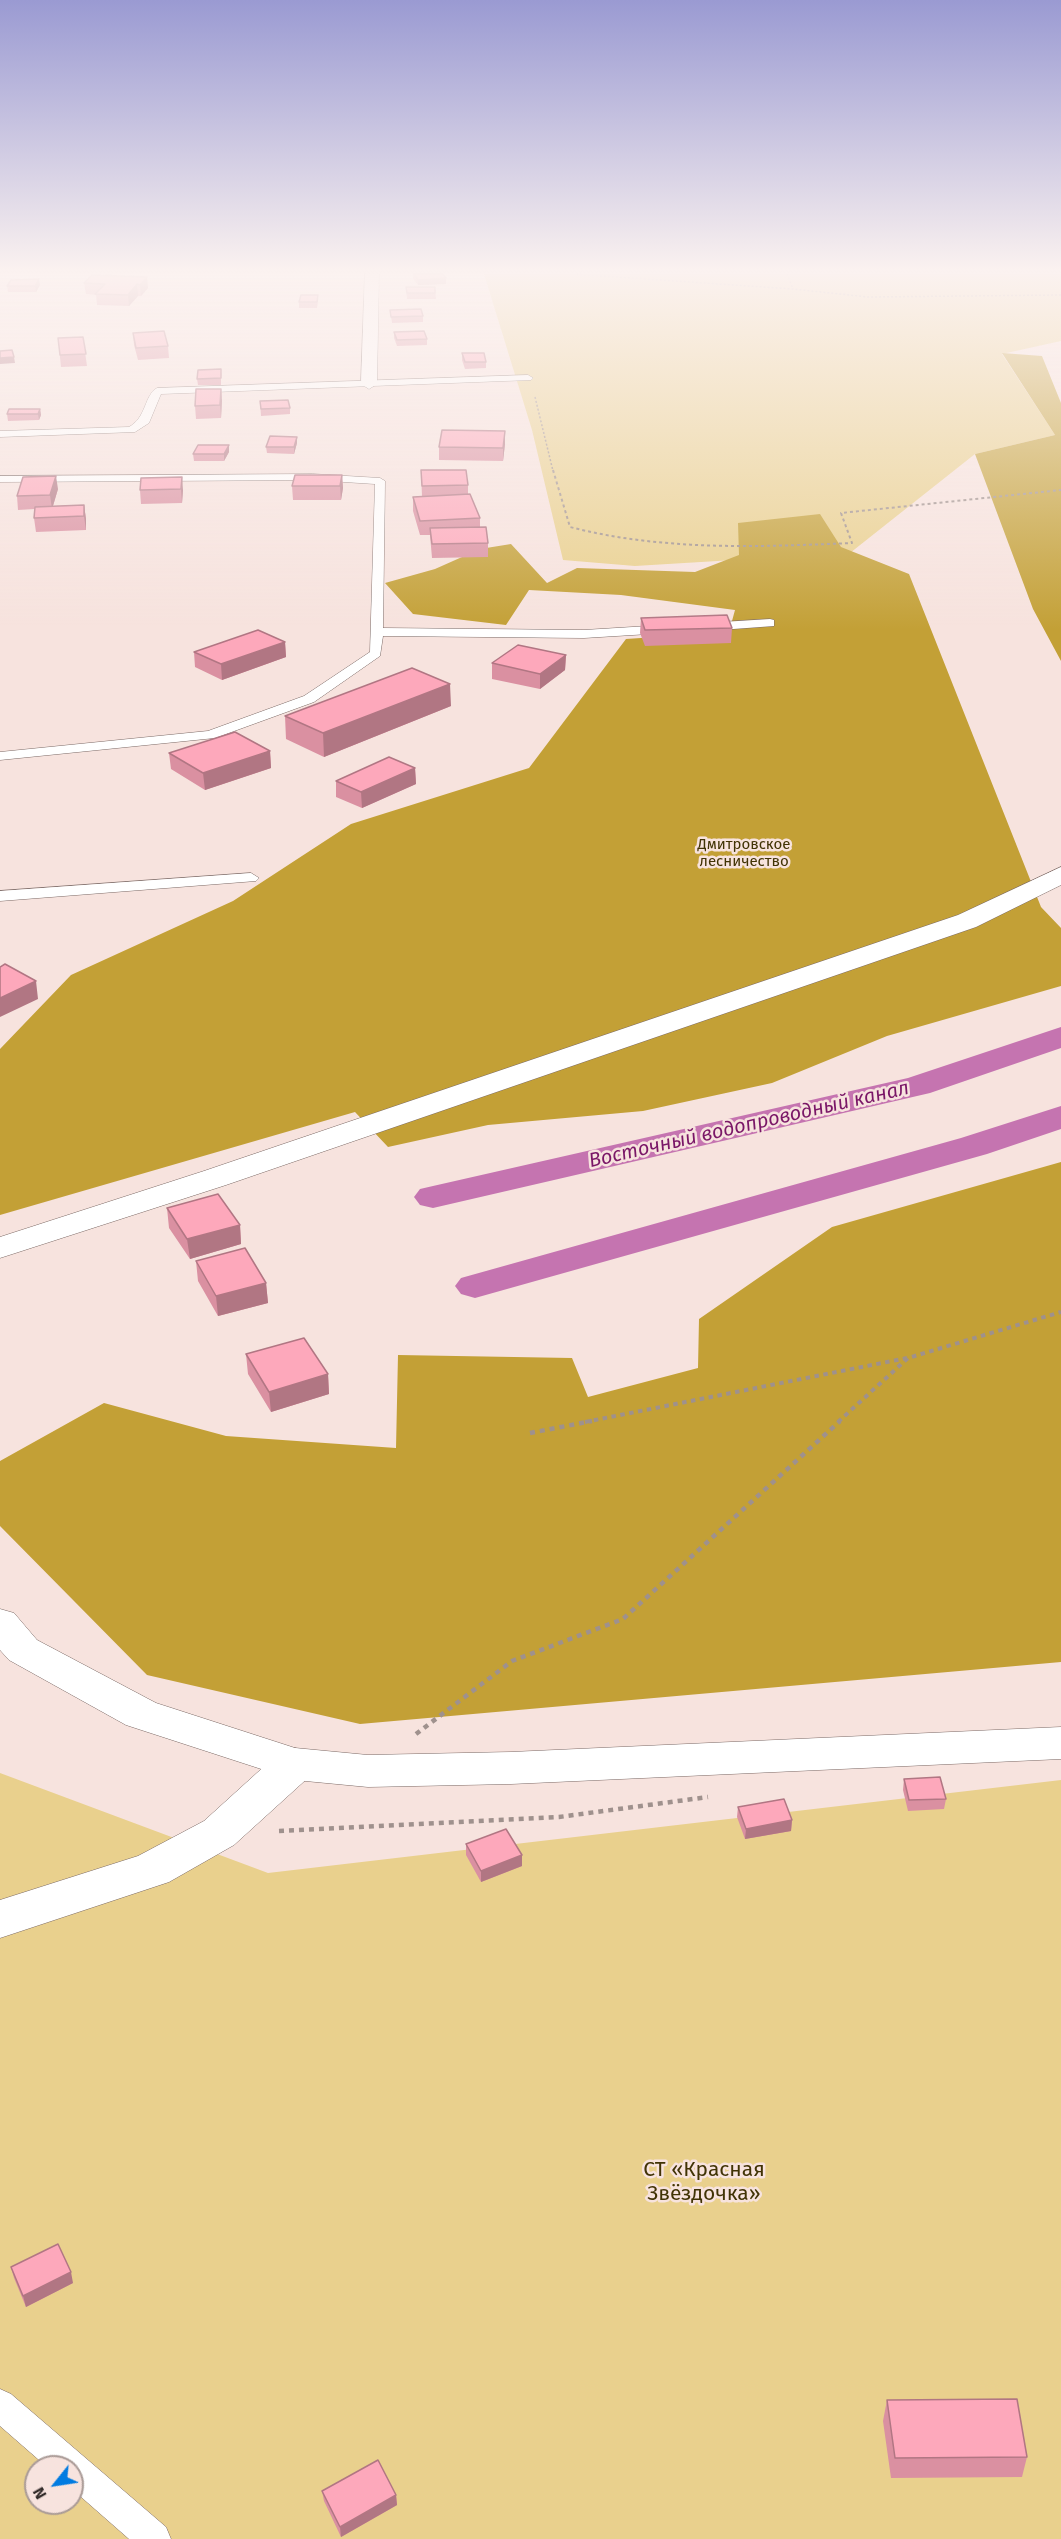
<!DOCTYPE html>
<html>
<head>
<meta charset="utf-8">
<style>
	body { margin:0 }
	#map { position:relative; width:1061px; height:2539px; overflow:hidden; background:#f7e3de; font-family:"Fira Sans",sans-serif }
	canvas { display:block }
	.north { position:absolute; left:24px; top:2455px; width:60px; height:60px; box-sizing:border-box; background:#f7e3de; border:2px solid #a99a96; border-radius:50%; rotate:240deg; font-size:16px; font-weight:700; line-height:24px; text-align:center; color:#332c2a }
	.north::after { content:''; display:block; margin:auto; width:21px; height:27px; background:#007be1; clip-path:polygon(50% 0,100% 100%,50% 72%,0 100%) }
</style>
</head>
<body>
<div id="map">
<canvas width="1061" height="2539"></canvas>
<div class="north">N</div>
</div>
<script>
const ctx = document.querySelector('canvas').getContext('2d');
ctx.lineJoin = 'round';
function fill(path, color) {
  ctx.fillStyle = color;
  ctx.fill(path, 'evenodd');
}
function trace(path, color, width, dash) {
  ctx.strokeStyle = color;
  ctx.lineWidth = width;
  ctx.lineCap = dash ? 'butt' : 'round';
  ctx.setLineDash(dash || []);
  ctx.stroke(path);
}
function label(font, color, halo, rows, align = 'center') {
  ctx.font = font + ' "Fira Sans",sans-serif';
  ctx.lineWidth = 5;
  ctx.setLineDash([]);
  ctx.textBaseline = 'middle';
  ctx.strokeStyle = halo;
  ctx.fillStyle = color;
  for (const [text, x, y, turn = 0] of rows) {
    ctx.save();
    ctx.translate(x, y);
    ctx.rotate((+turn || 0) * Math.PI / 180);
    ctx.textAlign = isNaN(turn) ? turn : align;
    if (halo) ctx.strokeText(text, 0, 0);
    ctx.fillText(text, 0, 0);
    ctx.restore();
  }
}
fill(new Path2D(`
	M484,274h577v67l-59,13 53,81 -80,19 -125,99 -215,13 -72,-6 -31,-130z
	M0,1773l268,100 793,-93v759h-1061zM36,2467h36v36h-36z`), '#e9d08d');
fill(new Path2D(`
	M1002,353l40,3 19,47v258l-28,-52 -58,-155 80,-19z
	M820,514l21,33 68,27 132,333 20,21v58l-174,50 -115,47 -129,28 -155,14 -100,22 -33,-35 -355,103v-166l71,-74 162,-74 118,-77 178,-56 97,-129 103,-7 6,-22 -114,-15 -92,-5 -23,35 -93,-11 -28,-31 50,-14 45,-20 31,-5 36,39 30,-15 118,4 44,-17 -1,-32z
	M1061,1162v500l-701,62 -213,-49 -147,-149v-65l104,-58 122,33 170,12 2,-93 174,3 16,39 110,-29 1,-49 133,-92z`), '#c3a036');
fill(new Path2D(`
	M1061,1027v21l-131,45 -497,115 -13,-3 -6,-8 6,-8 13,-3 475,-108z
	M1061,1106v23l-74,25 -512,144 -14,-4 -6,-8 6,-8 500,-140z`), '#c574b0');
const lane = new Path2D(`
	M528,375l5,3 -2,2 -370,14 -12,29 -14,9 -135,5v-6l129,-4c18,-10 15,-32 28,-39z
	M313,474l67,4 5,3 -2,147 201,2 81,-5 6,4 -6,4 -81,5 -201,-2 -3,20 -66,46 -99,36 -215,22v-8l208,-21 96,-35 66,-44 5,-168 -62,-4 -313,2v-6z
	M770,619l4,1v6l-68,5 -6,-4 6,-4z
	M251,873l8,5 -3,3 -256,20v-10z
	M0,2389l11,5 155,133 5,12h-42l-57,-50v-22h-25l-47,-41z`);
const street = new Path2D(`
	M365,274h14l-2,110 -8,5 -8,-5z
	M1061,867v18l-85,42 -750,258 -226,73v-21l204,-66 754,-256z
	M295,1748l15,4 6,12 -6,12 -76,69 -65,37 -169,56v-38l138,-44 66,-35 76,-69z`);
const secondary = new Path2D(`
	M0,1609l14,4 23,27 119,63 139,45 73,7 143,-3 550,-25v32l-550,25 -143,3 -73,-7 -169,-55 -117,-65 -9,-10z`);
trace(lane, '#7c6a66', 1);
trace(street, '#7c6a66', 1);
trace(secondary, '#7c6a66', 1);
trace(new Path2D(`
	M572,274l221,15 75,8 193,-2
	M787,274l6,15
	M535,397l18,74`), '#9f918d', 1.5, [2, 2]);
trace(new Path2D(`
	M553,470l17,57c93,24 187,20 282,16l-11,-30 220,-23`), '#9f918d', 2, [3, 3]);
trace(new Path2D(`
	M585,1422l322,-64
	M838,1422l70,-64 153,-46`), '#9f918d', 4, [4.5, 4.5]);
trace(new Path2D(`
	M530,1433l62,-12
	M416,1734l96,-73 111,-42 217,-198
	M279,1831l280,-14 149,-20`), '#9f918d', 4.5, [5, 5]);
fill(lane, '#fff');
fill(street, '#fff');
fill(secondary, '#fff');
fill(new Path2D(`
	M413,274h30l3,4v6l-28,1 -5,-6z
	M147,277l1,11 -7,8h-3l-9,10 -32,-1 -1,-10 -10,-1 -2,-11z
	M40,285l-4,7h-28l-1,-6z
	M406,287h29l1,12h-29z
	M318,301l-1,7h-18v-6z
	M390,310l33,6v6l-31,1z
	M394,332l33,7v6l-30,1 -3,-8z
	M133,333l35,13 1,12 -31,2 -4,-15z
	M83,337l4,29 -26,1 -3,-29z
	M462,353l24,9v6l-21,1 -3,-9z
	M221,369v16h-23l-1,-6z
	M221,389l1,12 -1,17 -25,1 -1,-13z
	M260,401l30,7v6l-29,2z
	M40,409l1,6 -2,5 -31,1 -1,-7z
	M297,437v6l-3,11 -27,-1 -1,-6z
	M505,444l-2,17 -64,-1v-13z
	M229,452l-5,9h-30l-1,-7z
	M421,470l47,15v9l12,24v9l8,16v14l-56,1 -2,-23h-10l-7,-24v-14h9z
	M342,475l1,13 -2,12h-48l-1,-14z
	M141,478l42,12 -1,13 -41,1 -1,-14z
	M58,489l-5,17 31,-1 2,14v11l-50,2 -2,-14 1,-9 -17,1 -1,-14z
	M641,618l91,10 -1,15 -86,3 -5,-13z
	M285,642l1,15 -64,23 -27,-13 -1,-15z
	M566,655l-1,15 -25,19 -48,-10v-16z
	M451,706l-127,51 -38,-18 -1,-23z
	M270,751l1,17 -66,22 -34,-21 -2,-16z
	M415,768l1,16 -54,24 -26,-11v-16z
	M167,1208l73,17 1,19 -51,15 -21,-31z
	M196,1261l70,22 2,20 -50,13 -20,-35z
	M246,1354l82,20 1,20 -58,18 -23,-38z
	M904,1779l42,20 -2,10 -36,2 -5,-21z
	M738,1807l54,13 -1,11 -46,8 -8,-22z
	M466,1844l56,11v11l-41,16 -15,-27z
	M11,2267l62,16 -47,24 -12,-29z
	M887,2400l140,57 -5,20 -131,1 -8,-57z
	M322,2491l74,4 1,10 -56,32 -17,-36z`), '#da90a1');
fill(new Path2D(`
	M147,277l1,11 -7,8 -1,-11z
	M446,278v6l-28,1v-5z
	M39,279l1,6 -4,7 -1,-6z
	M137,284l1,12 -9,10 -1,-11z
	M14,357l1,6 -15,1v-6z
	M221,389l1,12 -1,17 -1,-13z
	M40,409l1,6 -2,5 -1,-6z
	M505,431v13l-2,17v-13z
	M297,437v6l-3,11v-7z
	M229,445v7l-5,9v-7z
	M342,475l1,13 -2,12 -1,-14z
	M56,476l2,13 -6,20 -2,-14z
	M182,477l1,13 -1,13 -1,-14z
	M84,505l2,14v11l-2,-14z
	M285,642l1,15 -64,23 -1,-16z
	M566,655l-1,15 -25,19v-15z
	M450,684l1,22 -127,51 -1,-24z
	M270,751l1,17 -66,22 -2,-17z
	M415,768l1,16 -54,24 -1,-16z
	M36,981l2,18 -38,18v-19z
	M240,1225l1,19 -51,15 -3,-20z
	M266,1283l2,20 -50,13 -2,-20z
	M328,1374l1,20 -58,18 -2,-20z
	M792,1820l-1,11 -46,8 1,-10z
	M522,1855v11l-41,16v-11z
	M71,2272l2,11 -47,24 -3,-11z
	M396,2495l1,10 -56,32 -1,-10z`), '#b17683');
const building = new Path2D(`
	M414,274h29l3,4 -28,2z
	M92,275l55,2 -7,8 -3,-1 -9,11 -33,-1 10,-10 -21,-1z
	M39,279l-4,7h-28l4,-6z
	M406,287h29v6h-28z
	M301,295h17l-1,7h-18z
	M421,309l2,7 -32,1 -1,-7z
	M164,331l4,15 -32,2 -3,-15z
	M424,331l3,8 -30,1 -3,-8z
	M83,337l3,17 -26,1 -2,-17z
	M12,350l2,7 -14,1v-7z
	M462,353h22l2,9h-21z
	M221,369v9l-24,1 1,-9z
	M196,389h25l-1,16 -25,1z
	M288,400l2,8 -29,1 -1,-8z
	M9,409h31l-2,5h-31z
	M442,430l63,1 -2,17 -64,-1z
	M270,436l27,1 -3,10h-28z
	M198,445h31l-5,9h-31z
	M421,470h45l2,15 -46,1z
	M295,475h47l-2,11h-48z
	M56,476l-6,19 -33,1 6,-19z
	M182,477l-1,12 -41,1 1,-12z
	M470,494l10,24 -60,3 -7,-24z
	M84,505v11l-50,2 1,-11z
	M486,527l2,16 -56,1 -2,-16z
	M727,615l5,13 -87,2 -4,-12z
	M258,630l27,12 -64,22 -27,-12z
	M518,645l48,10 -26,19 -48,-11z
	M412,668l38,16 -127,49 -38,-17z
	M235,732l35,19 -67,22 -34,-20z
	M389,757l26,11 -54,24 -25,-11z
	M5,964l31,17 -36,17v-31z
	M218,1194l22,31 -53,14 -20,-31z
	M245,1248l21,35 -50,13 -20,-35z
	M304,1338l24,36 -59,18 -23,-38z
	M940,1777l6,22 -37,1 -5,-21z
	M784,1799l8,21 -46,9 -8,-22z
	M506,1829l16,26 -41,16 -15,-27z
	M58,2244l13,28 -48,24 -12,-29z
	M1017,2399l10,58 -132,1 -8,-58z
	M378,2460l18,35 -56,32 -18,-36z`);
fill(building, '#fda8bb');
trace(building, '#b17683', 1.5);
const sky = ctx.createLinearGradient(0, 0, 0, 630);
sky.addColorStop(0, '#9a9ad2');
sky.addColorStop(0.43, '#fbf2f0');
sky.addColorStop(1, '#fbf2f000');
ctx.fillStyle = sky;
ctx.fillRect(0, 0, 1061, 630);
label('15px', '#413305', '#f7e3de', [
	["Дмитровское",744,845],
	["лесничество",744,862]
]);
label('italic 20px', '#7a1767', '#f7e3de', [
	["Восточный водопроводный канал",749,1125,-13]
]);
label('21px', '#413305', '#f7e3de', [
	["СТ «Красная",704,2170],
	["Звёздочка»",704,2194]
]);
</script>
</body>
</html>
